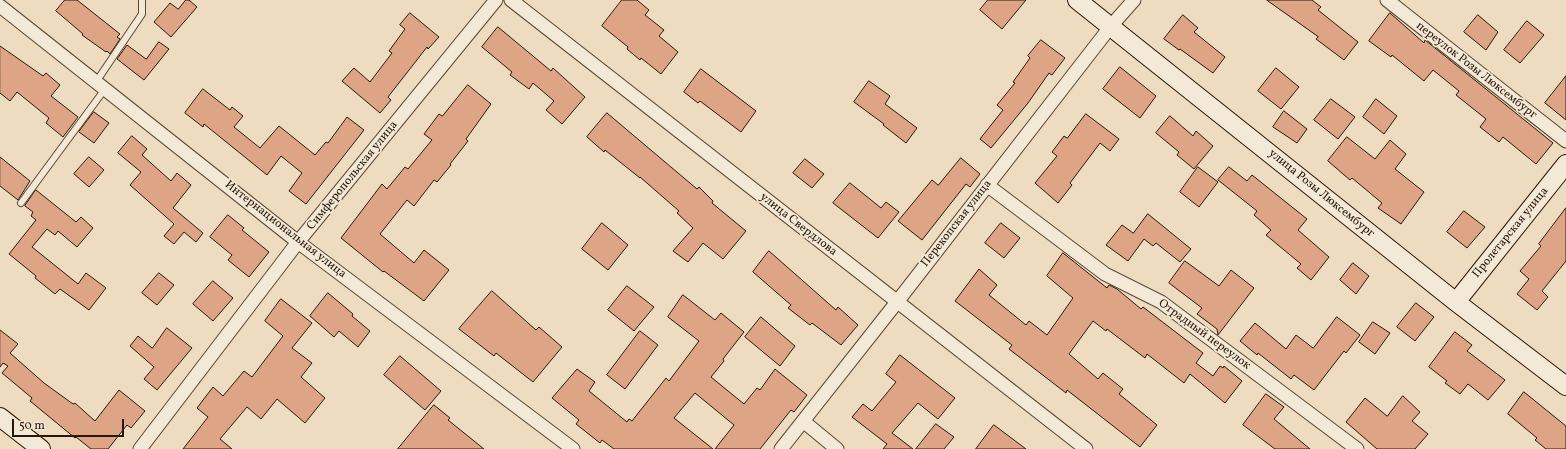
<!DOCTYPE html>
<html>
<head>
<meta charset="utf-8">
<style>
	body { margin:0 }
	#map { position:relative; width:1566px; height:449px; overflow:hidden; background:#eedcc0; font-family:Vollkorn,serif }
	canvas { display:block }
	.scale { position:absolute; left:12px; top:419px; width:112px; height:18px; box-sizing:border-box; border:2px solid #2a1804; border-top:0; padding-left:5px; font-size:12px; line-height:14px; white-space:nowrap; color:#2a1804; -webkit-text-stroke:3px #f4e8d6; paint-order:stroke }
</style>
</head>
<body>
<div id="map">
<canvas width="1566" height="449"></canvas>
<div class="scale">50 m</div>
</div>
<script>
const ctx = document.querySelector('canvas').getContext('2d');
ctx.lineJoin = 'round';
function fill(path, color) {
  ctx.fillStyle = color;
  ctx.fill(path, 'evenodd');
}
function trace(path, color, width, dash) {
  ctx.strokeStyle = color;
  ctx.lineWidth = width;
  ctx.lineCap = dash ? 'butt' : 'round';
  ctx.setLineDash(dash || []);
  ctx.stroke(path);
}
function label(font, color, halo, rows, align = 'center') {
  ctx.font = font + ' Vollkorn,serif';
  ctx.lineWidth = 3.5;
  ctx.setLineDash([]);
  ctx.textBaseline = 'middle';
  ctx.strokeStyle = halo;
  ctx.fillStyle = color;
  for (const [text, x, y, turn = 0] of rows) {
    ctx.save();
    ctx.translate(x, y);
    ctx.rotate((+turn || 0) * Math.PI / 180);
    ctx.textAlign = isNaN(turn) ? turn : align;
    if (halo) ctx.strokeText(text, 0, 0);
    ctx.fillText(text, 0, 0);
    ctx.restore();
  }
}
const building = new Path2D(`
	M65,0h12l43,34 -3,3 3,2 -10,15 -3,-3 -1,1 -24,-17 1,-1 -27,-23z
	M186,0h3l8,7 -26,30 -17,-15 16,-19 8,6z
	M622,0h15l12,10 -4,5 19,15 -5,6 19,16 -17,22 -20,-16 -1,2 -13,-11 1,-2 -26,-21z
	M988,0h38l-24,29 -22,-19z
	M1267,0h45l9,7 -3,3 40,32 -14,18 -28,-21 2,-2z
	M410,13l29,24 -11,12 -1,-2 -39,50 3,3 -11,13 -38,-32 12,-13 16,14 22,-29 -3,-2 16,-22 -5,-4z
	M1390,13l34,30 1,-3 128,103 -17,21 -33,-27 -4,5 -19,-15 6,-8 -30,-24 3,-4 -26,-21 -9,11 -32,-26 -1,2 -22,-16z
	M1183,15l15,13 -4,4 31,25 -12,16 -33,-24 -1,1 -15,-11z
	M1478,15l20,17 -12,18 -22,-18z
	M1527,21l17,14 -24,28 -16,-13z
	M498,27l53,44 2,-3 32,29 -23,27 -16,-14 8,-9 -21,-18 -4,6 -19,-14 2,-3 -30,-25z
	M1041,40l24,18 -13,17 -3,-2 -21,30 -37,45 -11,-9 23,-29 -6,-5 18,-22 -2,-1 17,-24 -2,-2z
	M159,42l10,7 -25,31 -27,-21 10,-14 19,14z
	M0,46l43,30 3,-3 14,12 -9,11 27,21 -15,20 -17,-14 3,-5 -32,-26 -7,9 -10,-8z
	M1120,67l36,29 -16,22 -37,-29z
	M1276,68l23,19 -18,22 -23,-18z
	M701,69l55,42 -15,21 -41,-31 -2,2 -14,-11z
	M1566,76v44l-21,-17z
	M869,81l21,15 -5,8 32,24 -11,15 -23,-18 1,-1 -30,-22z
	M468,85l23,19 -25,35 2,2 -18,23 1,1 -14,17 -3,-2 -20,26 -7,-6 -27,34 34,29 10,-13 25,20 -25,31 -40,-30 -1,1 -42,-34 41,-54 5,5 18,-22 3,2 24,-29 -8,-6 15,-20 3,2z
	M203,89l27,21 2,-3 11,9 -9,11 26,21 19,-22 36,29 11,-13 2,1 19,-26 17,13 -58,74 -17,-13 13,-18 -21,-17 -14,19 -63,-51 -1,3 -18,-14z
	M1331,99l24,18 -17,22 -24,-19z
	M1376,99l21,17 -13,18 -21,-17z
	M1284,111l23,18 -10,14 -24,-16z
	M94,112l15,11 -15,20 -15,-11z
	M607,113l90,76 2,-2 14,14 -1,2 34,28 -23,28 -20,-16 -15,19 -15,-11 20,-23 -16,-15 2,-2 -39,-34v1l-35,-28 -1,2 -17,-15z
	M1086,114l33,25 -9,12 -10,-8 -30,40 2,2 -14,18 -23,-20 22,-27 -5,-4 12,-16 3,2z
	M1170,116l23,20 3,-5 17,15 -19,23 -17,-14 2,-3 -23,-19z
	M132,136l15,13 -5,6 29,26 6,-8 14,12 -18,23 30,25 -7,9 -12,-10 -10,12 -10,-8 10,-12 -44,-39 11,-13 -23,-19z
	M1347,137l28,22 15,-19 16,14 -11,15 29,23 -23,32 -23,-16 4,-5 -30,-25 -2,2 -22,-19z
	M0,157l30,24 -12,19 -18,-14z
	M89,157l15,13 -15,17 -15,-13z
	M961,158l19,16 -10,13 -4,-3 -44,56 -24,-19 34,-41 6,5z
	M805,159l19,15 -12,14 -19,-15z
	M1198,167l20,15 -19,25 -19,-15z
	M1229,167l18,14 5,-6 55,44 -9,11 31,27 -18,23 -14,-12 4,-4 -35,-29 5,-5 -17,-15 3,-4 -39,-31z
	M850,183l31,25 5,-6 13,10 -21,26 -45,-35z
	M36,190l40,32 5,-5 12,11 -16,19 -19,-16 -3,4 -8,-6 -15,18 46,37 8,-11 20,15 -17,22 -29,-21 -5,5 -20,-16 1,-2 -27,-22 27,-34 -5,-4 2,-4 -8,-6z
	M1566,208v53l-24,30 6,6 -11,13 -20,-16 12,-15 -9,-8 21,-25 -2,-2z
	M1464,211l21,16 -18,21 -20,-16z
	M1148,214l43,35 -11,13 -24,-19 -3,3 -9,-7 -16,22 -22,-16 16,-20 11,8z
	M228,215l16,13 -2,2 27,22 -20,25 -21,-17 4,-5 -22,-18z
	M602,223l26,22 -20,25 -26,-21z
	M1001,223l19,15 -16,20 -19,-15z
	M769,251l67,59 2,-3 20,18 -17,20 -29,-22 -2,2 -22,-17 3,-3 -38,-33z
	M1063,253l44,35 2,-3 8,4 24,20 2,-2 60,46 -7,10 17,13 7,-10 3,2 1,-2 18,15 -17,22 -35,-29 -6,9 -37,-29 -2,4 -38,-29 -1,2 -13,-10 -24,33 29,25 5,-6 20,16 -4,5 38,31 -17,22 -73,-57 -1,3 -57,-44 3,-4 -57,-44 24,-32 18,16 -8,10 37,30 3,-4 18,14 26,-37 -26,-22z
	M1185,261l34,25 12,-16 23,18 -36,47 -1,-6 -20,-15 5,-6 -33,-25z
	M1353,263l16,13 -13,18 -16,-14z
	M159,273l15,12 -17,20 -15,-12z
	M213,281l20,17 -20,23 -20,-17z
	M627,286l27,21 -20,24 -26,-21z
	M492,291l44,39 3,-3 23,20 -29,35 -37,-29 -2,3 -35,-27z
	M328,293l25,21 -1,2 18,15 -12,16 -19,-16 -5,6 -24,-21z
	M683,295l32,25 6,-7 23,19 -21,27 1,2 -13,16 33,27 13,-16 3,2 15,-21 32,26 -13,17 -3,-2 -31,39h-45l19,-24 -39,-32 -21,25 39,31h-99l-12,-9 -2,3 -24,-19 3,-4 -27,-22 25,-29 18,13 -6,9 38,31 2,-3 3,2 34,-43 3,3 30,-40 -31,-24z
	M281,299l31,24 -20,25 20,15 -11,14 24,21 -20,25 -28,-24 -16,20 -14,-12 -27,32 12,10h-49l25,-32 -11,-9 16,-21 10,9 21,-25 8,6 31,-41 -18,-15z
	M1416,303l18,14 -19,24 -18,-14z
	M761,317l34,29 -15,20 -35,-29z
	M1337,317l23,18 -14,18 -2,-2 -30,39 -20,-15 -3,4 -33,-26 -1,2 -17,-14 15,-18 31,26 10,-14 17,13z
	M1373,322l17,11 -15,21 -16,-12z
	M167,328l25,20 -35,42 -13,-11 10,-12 -24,-21 8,-10 14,12z
	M0,330l18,14 -8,9 34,30 29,21 2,-1 20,18 24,-31 26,21 -14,17 -4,-3 -19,24h-17l-15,-12 -1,1 -45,-37 2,-3 -30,-25 6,-7 -5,-3 -3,4z
	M640,331l18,14 -33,44 -18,-14z
	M1455,332l17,13 -5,6 38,29 -17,20 -20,-16 -8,10 -15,-11 2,-2 -18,-14z
	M900,355l55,43 -17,21 -20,-16 -26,30 21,16h-30l4,-5 -35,-27 11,-13 9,7 24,-29 -10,-8z
	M400,356l41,35 -16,19 -41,-35z
	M1524,392l42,34v23h-20l-11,-9 2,-2 -29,-24z
	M1266,394l18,13 -10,12 36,30h-35l-32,-24z
	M1403,396l17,16 -8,9 16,13 -13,15h-38l-31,-27 19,-24 22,18z
	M434,405l16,13 -2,2 36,29h-86z
	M936,424l18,13 -10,12h-28z
	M994,425l32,24h-50z`);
fill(building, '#dda586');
trace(building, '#2a1804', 1);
const lane = new Path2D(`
	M96,82l46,-68v-14
	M21,203l84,-114`);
const street = new Path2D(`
	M511,0l575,449
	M1387,0l179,141
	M0,6l298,236 275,207
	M987,185l118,89 56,28 196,147
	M803,421l34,28
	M140,449l158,-207 198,-242
	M781,449l116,-147 214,-276 23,-26`);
const secondary = new Path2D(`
	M1077,0l379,302 110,84
	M1456,302l110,-138
	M0,417l41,32`);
trace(lane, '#5b4933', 8);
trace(street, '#5b4933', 15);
trace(secondary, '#2a1804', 20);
trace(lane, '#f4e8d6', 6);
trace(street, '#f4e8d6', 13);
trace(secondary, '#f4e8d6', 18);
label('12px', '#2a1804', '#f4e8d6', [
	["переулок Розы Люксембург",1476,71,38],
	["Симферопольская улица",353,176,-51],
	["улица Розы Люксембург",1321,194,39],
	["Перекопская улица",957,224,-52],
	["улица Свердлова",798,225,38],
	["Интернациональная улица",285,230,38],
	["Пролетарская улица",1511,233,-51],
	["Отрадный переулок",1204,335,36]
]);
</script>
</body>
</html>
